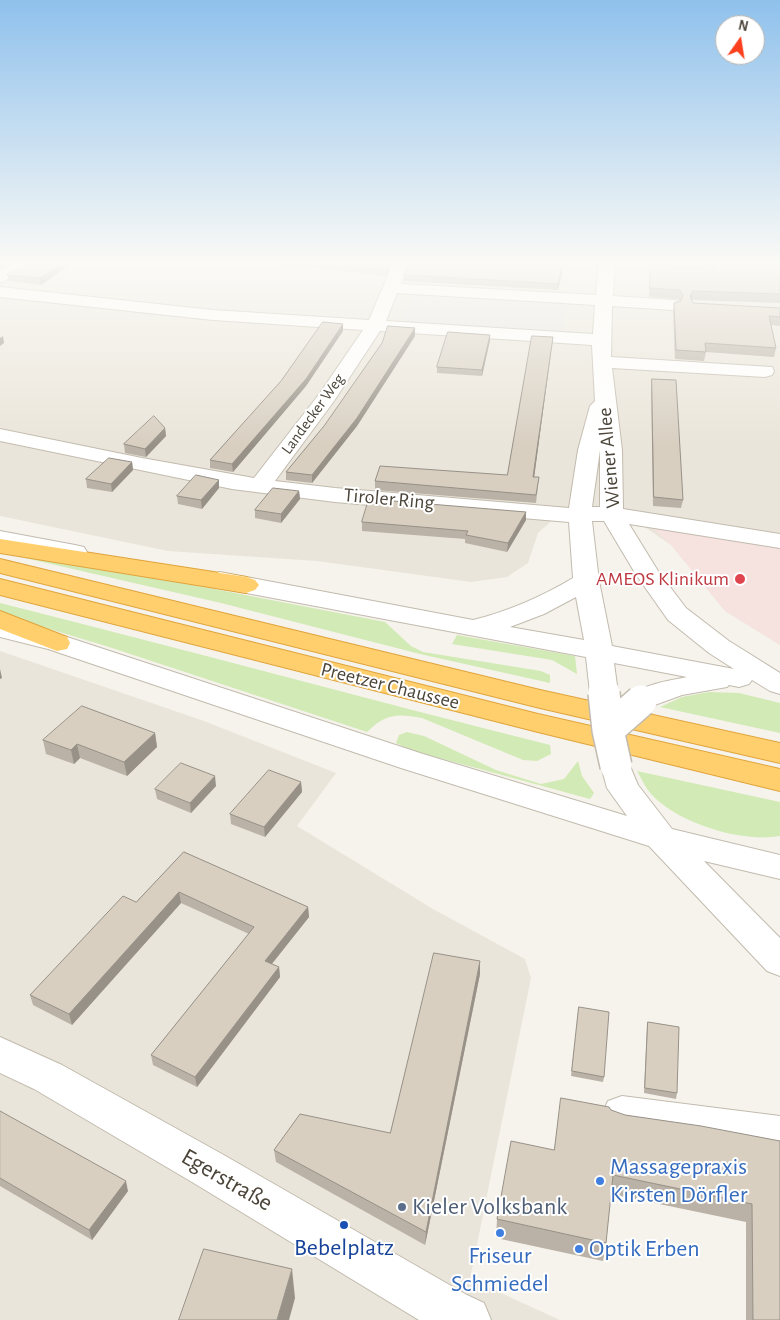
<!DOCTYPE html>
<html>
<head>
<meta charset="utf-8">
<style>
	body { margin:0 }
	#map { position:relative; width:780px; height:1320px; overflow:hidden; background:#f6f3ec; font-family:"Alegreya Sans",sans-serif }
	canvas { display:block }
	.north { position:absolute; left:715px; top:15px; width:50px; height:50px; box-sizing:border-box; background:#fff; border:1px solid #b7b4b0; border-radius:50%; rotate:13deg; font-size:14px; font-weight:700; line-height:20px; text-align:center; color:#4b4439 }
	.north::after { content:''; display:block; margin:auto; width:18px; height:22px; background:#fc3f1d; clip-path:polygon(50% 0,100% 100%,50% 72%,0 100%) }
</style>
</head>
<body>
<div id="map">
<canvas width="780" height="1320"></canvas>
<div class="north">N</div>
</div>
<script>
const ctx = document.querySelector('canvas').getContext('2d');
ctx.lineJoin = 'round';
function fill(path, color) {
  ctx.fillStyle = color;
  ctx.fill(path, 'evenodd');
}
function trace(path, color, width, dash) {
  ctx.strokeStyle = color;
  ctx.lineWidth = width;
  ctx.lineCap = dash ? 'butt' : 'round';
  ctx.setLineDash(dash || []);
  ctx.stroke(path);
}
function label(font, color, halo, rows, align = 'center') {
  ctx.font = font + ' "Alegreya Sans",sans-serif';
  ctx.lineWidth = 4;
  ctx.setLineDash([]);
  ctx.textBaseline = 'middle';
  ctx.strokeStyle = halo;
  ctx.fillStyle = color;
  for (const [text, x, y, turn = 0] of rows) {
    ctx.save();
    ctx.translate(x, y);
    ctx.rotate((+turn || 0) * Math.PI / 180);
    ctx.textAlign = isNaN(turn) ? turn : align;
    if (halo) ctx.strokeText(text, 0, 0);
    ctx.fillText(text, 0, 0);
    ctx.restore();
  }
}
fill(new Path2D(`
	M0,261h780v384l-55,-34 -54,-66 -41,-28 -72,-2 -20,18 -10,30 -21,14 -36,5 -154,-21 -149,-10 -168,-35z
	M0,651l204,70 132,52 -39,53 136,83 92,50 6,19 -61,301 90,41h-560z`), '#eae5da');
fill(new Path2D(`
	M647,523l133,25v97l-55,-34 -54,-66z`), '#f6e3e0');
fill(new Path2D(`
	M13,554l196,34 176,34 26,24 12,6 118,19 9,4v8l-130,-29 -199,-51 -209,-48z
	M0,603c184,46 366,96 550,142l1,9 -14,7 -14,-1 -101,-42c-26,-5 -37,-4 -55,14l-258,-85 -109,-33z
	M457,635l118,21 2,18 -25,-14 -100,-16z
	M709,692l30,1 41,10v30l-120,-26 22,-10z
	M407,732l17,4 72,34 45,14 23,-5 14,-18 4,15 12,17 -4,6 -180,-49 -14,-7 3,-8z
	M637,771l143,31v34c-38,7 -103,-13 -129,-42 -6,-7 -10,-16 -14,-23z`), '#d2eab5');
fill(new Path2D(`
	M416,291l151,10 -6,34 -160,-11z`), '#e5e3e0');
const minor = new Path2D(`
	M19,261h20l-2,3 -37,19v-12z
	M394,261h16l-9,23 195,11 3,-34h16l-2,35 59,4 6,1 2,4 -2,4 -6,1 -60,-4 -1,51 161,10 2,4 -2,4 -7,2 -153,-9 10,82 1,59 157,25v14l-151,-24 29,47 28,37 43,33 51,32v21l-10,-3 -18,-11 -3,4 -10,3 -10,-2 -2,2 -45,8 -41,15 -10,-3 -4,-6c11,-17 42,-20 60,-24l-73,-14 4,30 -4,6 -10,3 -10,-3 -4,-6 -4,-36 -366,-69 -9,-3 -4,-5 4,-5 9,-3 253,48c36,-9 68,-23 100,-42l-4,-56 -234,-20 -103,-13 -232,-48v-12l142,29 112,20 66,-85 43,-63 -150,-10 -213,-23v-10l213,23 156,10zM397,293l198,12 -2,29 -207,-13zM380,331l212,14 3,56 -5,5 -12,44 -9,58 -234,-20 -60,-7 59,-80zM600,448v59h-8l8,-57zM592,521h12l31,52 33,47 41,33 25,16 -122,-23 -13,-65zM576,597l8,43 -74,-13 34,-13z
	M0,531l75,14 9,2 3,5 -3,5 -9,2 -75,-14z
	M0,621l67,16 356,117 204,62 -20,-28 -6,-22 4,-7 11,-3 11,3 11,26 34,44 108,26v24l-76,-18 76,77v38l-13,-5 -118,-125 -248,-78 -353,-119 -48,-12z
	M0,1037l62,28 160,89 245,141 17,8 7,17h-72l-227,-138 -158,-93 -34,-16z
	M622,1096l158,20v38l-158,-22 -14,-5 -6,-13 6,-13z`);
const highway = new Path2D(`
	M0,539l246,38 9,3 4,5 -4,5 -9,3 -246,-40z
	M0,559l540,131 240,53v20l-240,-55 -540,-135z
	M0,579l538,135 242,55v22l-242,-59 -538,-137z
	M0,611l67,26 3,6 -3,6 -10,2 -57,-22z`);
trace(minor, '#c2bbae', 2);
trace(highway, '#e0a43c', 2);
fill(minor, '#fff');
fill(highway, '#ffcf6e');
const minorBridge = new Path2D(`
	M604,693l4,37 8,36
	M608,730l33,-29`);
trace(minorBridge, '#c2bbae', 34, []);
trace(minorBridge, '#fff', 31);
fill(new Path2D(`
	M75,261l-34,24 -32,-4 -2,-6z
	M255,261h137l-6,15z
	M650,261h20l1,6 40,2 -1,-8h70v42l-88,-3 1,3 87,5v18l-9,-1 5,23 -2,9 -68,-5 -2,9 -29,-2 -2,-47 1,-9 6,-2 -2,-2 -29,-2z
	M564,264l-6,26 -154,-9v-6z
	M415,328v8l-58,90 -45,57 -26,-3v-8z
	M343,331l-37,55 -73,86 -23,-4v-8z
	M490,335v5l-8,36 -45,-3v-6z
	M553,337l-19,140h5l-3,26 -161,-13v-9l132,-6z
	M652,379l31,121 -2,8 -28,-2 -2,-120z
	M165,428l1,8 -20,21 -21,-4 -1,-9z
	M132,462l1,8 -21,22 -25,-4 -1,-9z
	M219,480v8l-17,21 -24,-5 -1,-8z
	M299,491l1,8 -19,24 -26,-5v-8z
	M526,520l-19,32 -42,-9v-4l-103,-8v-9z
	M155,733l2,14 -30,29 -47,-18 -6,6 -28,-10 -3,-14z
	M301,782l1,10 -37,45 -34,-13 -1,-10z
	M216,786l-25,27 -34,-14 -2,-10z
	M184,852l124,55 1,10 -37,47 7,3 1,10 -83,110 -44,-22 -2,-10 98,-121 -68,-31 -109,122 -39,-20 -3,-10 106,-93z
	M480,974l-55,271 -149,-83 -2,-12 116,-17z
	M579,1007l25,70 -1,5 -32,-6z
	M648,1022l29,71 -1,6 -32,-6 3,-66z
	M0,1111l128,80 -36,49 -92,-54z
	M625,1115l155,26v179h-34v-98l-135,-28 -5,49 -3,18 -107,-23 1,-19 57,-69z`), '#bab2a6');
fill(new Path2D(`
	M2,261h12l-14,8v-7z
	M65,261h10l-34,24 -1,-7z
	M389,261h3l-6,15v-6z
	M563,261l1,3 -6,26v-6z
	M693,291l-1,9 -2,-4z
	M343,324v7l-37,55 -73,86 -1,-8z
	M415,328v8l-58,90 -45,57v-8z
	M490,335v5l-8,36v-6z
	M3,336l1,7 -4,3v-8z
	M553,337l-1,7 -19,142v-9z
	M165,428l1,8 -20,21 -1,-8z
	M132,462l1,8 -21,22 -1,-8z
	M219,480v8l-17,21 -1,-9z
	M299,491l1,8 -19,24v-9z
	M526,512v8l-19,32 1,-9z
	M0,669l2,9 -2,1z
	M155,733l2,14 -30,29 -3,-14z
	M77,744l3,14 -6,6 -3,-14z
	M215,776l1,10 -25,27 -1,-10z
	M301,782l1,10 -37,45 -1,-10z
	M179,892l2,11 -109,122 -3,-11z
	M308,907l1,10 -43,54 -1,-10z
	M480,961v13l-55,271 1,-13z
	M279,967l1,10 -83,110 -2,-10z
	M126,1181l2,10 -36,49 -3,-10z
	M292,1269l3,29 -6,22h-12z`), '#979187');
const building = new Path2D(`
	M34,261h31l-25,17 -33,-3z
	M308,261h81l-3,9z
	M410,261h153l-5,23 -154,-9z
	M651,261h19l1,6 43,2 -1,-8h67v33l-87,-3 -3,5 3,7 87,5v9l-11,-1 7,32 -71,-5 1,9 -30,-2 -2,-47 7,-2 2,-6 -3,-5 -30,-2z
	M323,322l20,2 -37,55 -74,85 -22,-4 71,-79z
	M388,326l27,2 -58,90 -45,57 -26,-3 38,-46 58,-83z
	M448,332l42,3 -8,35 -45,-3z
	M532,336l21,1 -20,140h6l-3,18 -161,-14 5,-15 127,9z
	M652,379l24,1 7,120 -29,-3z
	M154,416l11,12 -20,21 -21,-5z
	M109,458l23,4 -21,22 -25,-5z
	M196,475l23,5 -18,20 -24,-4z
	M273,488l26,3 -18,23 -26,-4z
	M369,499l157,13 -18,31 -42,-8 2,-4 -106,-9z
	M82,706l73,27 -31,29 -47,-18 -6,6 -28,-10z
	M181,763l34,13 -25,27 -35,-14z
	M269,770l32,12 -37,45 -34,-13z
	M184,852l124,55 -43,54 14,6 -84,110 -44,-22 103,-128 -75,-35 -110,122 -39,-19 93,-99 13,6z
	M434,953l46,8 -54,271 -152,-82 26,-36 90,19z
	M579,1007l30,5 -5,65 -32,-6z
	M648,1022l31,5 -2,66 -32,-5z
	M561,1098l48,9 2,3 14,5 76,11 79,15v179h-27l-1,-116 -139,-29 -7,68 -109,-24 14,-78 43,9z
	M0,1111l126,70 -37,49 -89,-52z
	M204,1249l88,20 -15,51h-98z`);
fill(building, '#d8cfc1');
trace(building, '#979187', 1);
const sky = ctx.createLinearGradient(0, 0, 0, 446);
sky.addColorStop(0, '#8fc1ec');
sky.addColorStop(0.59, '#fbfaf6');
sky.addColorStop(1, '#fbfaf600');
ctx.fillStyle = sky;
ctx.fillRect(0, 0, 780, 446);
for (const [x, y, r, color] of [
	[740,579,6,"#e0444e"],
	[600,1181,5,"#3f7fe0"],
	[402,1207,5,"#5c6f8a"],
	[344,1225,5,"#1a4fb4"],
	[500,1233,5,"#3f7fe0"],
	[579,1249,5,"#3f7fe0"]
]) {
  const dot = new Path2D();
  dot.arc(x, y, r, 0, 2 * Math.PI);
  ctx.fillStyle = color;
  ctx.fill(dot);
  trace(dot, '#fff', 2);
}
label('16px', '#4b4439', '#fff', [
	["Landecker Weg",313,414,-54]
]);
label('20px', '#4b4439', '#fff', [
	["Wiener Allee",609,458,-95],
	["Tiroler Ring",389,499,5],
	["Preetzer Chaussee",390,686,14]
]);
label('20px', '#be3a42', '#fff', [
	["AMEOS Klinikum",729,579]
], 'right');
label('24px', '#366cbe', '#fff', [
	["Massagepraxis",610,1167],
	["Kirsten Dörfler",610,1195],
	["Optik Erben",589,1249],
	["Friseur",500,1256,"center"],
	["Schmiedel",500,1284,"center"]
], 'left');
label('24px', '#4b4439', '#fff', [
	["Egerstraße",227,1180,30]
]);
label('24px', '#4e5e75', '#fff', [
	["Kieler Volksbank",412,1207]
], 'left');
label('24px', '#164399', '#fff', [
	["Bebelplatz",344,1248]
]);
</script>
</body>
</html>
